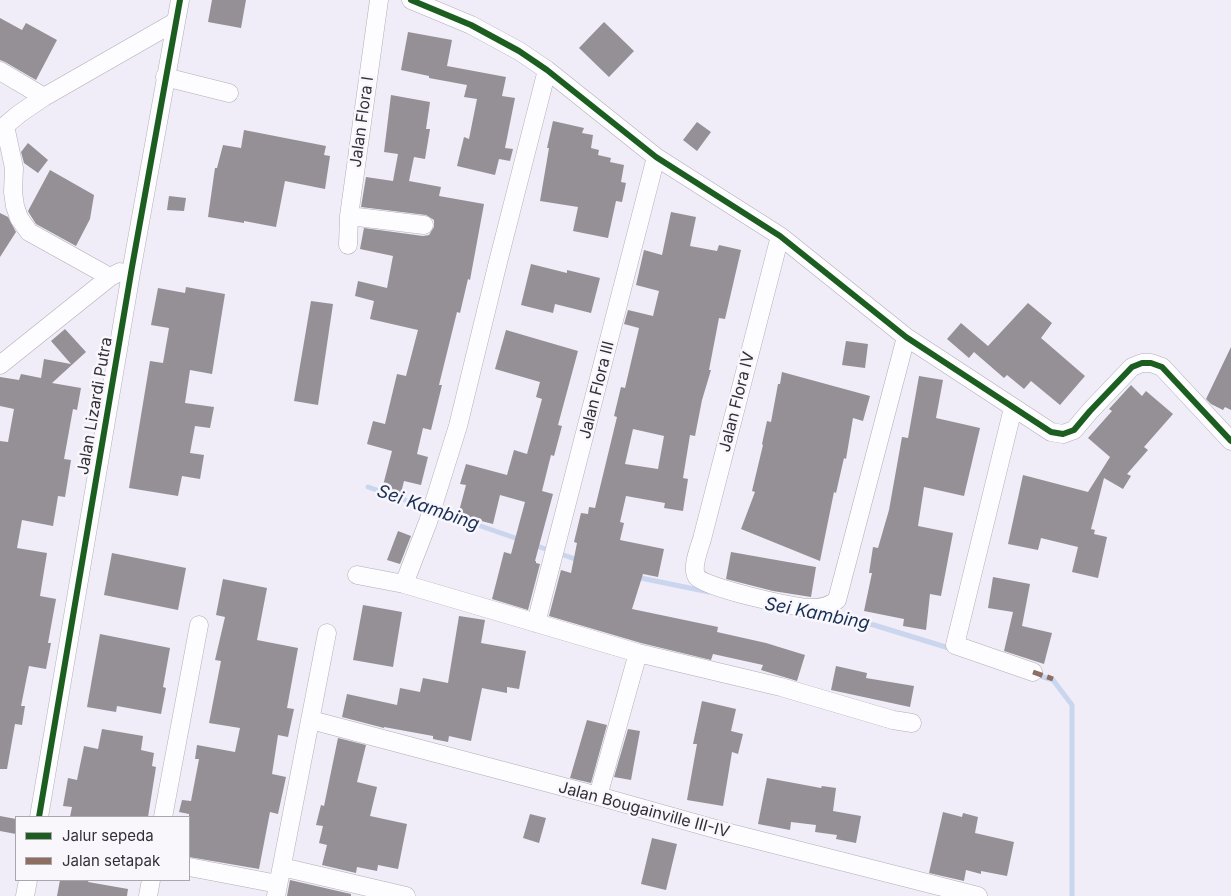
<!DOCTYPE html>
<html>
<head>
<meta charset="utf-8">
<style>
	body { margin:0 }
	#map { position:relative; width:1231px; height:896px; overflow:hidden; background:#f0ecf8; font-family:Inter,sans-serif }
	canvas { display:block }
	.legend { position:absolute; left:15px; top:816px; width:175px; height:65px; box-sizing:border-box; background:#f9f7fc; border:1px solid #a9a7ad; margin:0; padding:6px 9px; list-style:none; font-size:15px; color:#322f37 }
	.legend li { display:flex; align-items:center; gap:10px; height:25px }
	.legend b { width:25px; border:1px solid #a9a7ad }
</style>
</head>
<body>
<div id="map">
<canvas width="1231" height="896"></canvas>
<ul class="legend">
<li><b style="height:6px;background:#1b5e20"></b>Jalur sepeda</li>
<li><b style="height:6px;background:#8d6e63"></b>Jalan setapak</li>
</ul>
</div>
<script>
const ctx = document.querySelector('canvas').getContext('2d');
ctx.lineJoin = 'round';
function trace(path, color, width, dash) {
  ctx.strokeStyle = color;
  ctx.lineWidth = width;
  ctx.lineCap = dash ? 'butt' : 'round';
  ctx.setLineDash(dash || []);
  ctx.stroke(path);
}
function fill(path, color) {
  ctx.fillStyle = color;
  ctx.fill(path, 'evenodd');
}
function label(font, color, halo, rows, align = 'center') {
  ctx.font = font + ' Inter,sans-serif';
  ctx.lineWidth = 5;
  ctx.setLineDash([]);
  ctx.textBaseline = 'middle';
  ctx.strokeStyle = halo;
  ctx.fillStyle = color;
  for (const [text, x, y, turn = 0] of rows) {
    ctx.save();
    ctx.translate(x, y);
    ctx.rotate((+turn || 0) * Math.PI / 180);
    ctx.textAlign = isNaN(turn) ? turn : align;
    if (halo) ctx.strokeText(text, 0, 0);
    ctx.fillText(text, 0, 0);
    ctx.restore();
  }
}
trace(new Path2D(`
	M368,487l153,53
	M534,545l47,16
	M636,577l73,15
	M820,614l54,11 78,24
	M1034,674l19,6 19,25v191`), '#cad6ee', 5);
fill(new Path2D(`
	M212,0h34l-5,28 -33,-6z
	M0,18l22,12 4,-7 31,17 -21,40 -31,-18 -5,-2z
	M604,22l30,29 -25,26 -30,-29z
	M408,32l44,8 -5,26 59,11 -4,19 13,2 -10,50 8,1 -3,12 -11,-2 -4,16 -38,-9 7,-29 5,2 8,-40 -13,-2 3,-12 -38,-7v-2l-28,-6z
	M391,95l39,7 -4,27h4l-5,30 -11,-2 -5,24 32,6 -2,9 45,8 -14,76 -2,-1 -8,34 -3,-1 -18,73h3l-11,45 -8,-2 -6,26 11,3 -7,28 -17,-4 -3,12 -19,-4 10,-38 -25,-7 6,-23 12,3 12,-50 9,2 12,-46 -48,-11 4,-18 -19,-5 3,-15 29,7 6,-32 -33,-7 4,-21 59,8 6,-1 5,-8v-7l-8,-5 -65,-8 5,-30 27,4 5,-27 -14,-2z
	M553,121l31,7 -2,5 11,2 -2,13 8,2 -1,5 13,3 -1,4 14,3 -3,17 5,1 -4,19 -6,-1 -8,37 -35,-7 5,-24 -38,-6 9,-53h-2z
	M697,122l14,10 -14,19 -14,-11z
	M244,130l82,16 -2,9 6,1 -5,33 -40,-8 -9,46 -32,-6v2l-36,-6 7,-49h2l6,-23 18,3z
	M28,143l20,17 -10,13 -14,-10 -3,-11z
	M50,170l44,25 -4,24 -14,27 -40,-22 -7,-11 -1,-2z
	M169,196l17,2 -2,13 -17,-1z
	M671,212l25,5 -6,29 27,5 2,-6 22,5 -16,69 -6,-1 -10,52h2l-9,30 -7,36 -5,-1 -7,43 5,1 -5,32 -19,-3 1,-5 -39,-7 -6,26 4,1 -4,17 44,9 -6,28 -15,-3 -11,35 86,18 -1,5 49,11 39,12 -8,26 -36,-11 2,-5 -50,-11 -2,6 -70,-17 -92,-27 12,-46 10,3 6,-30 -3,-1 7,-29 7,1 1,-7 6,1 22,-91 -3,-1 7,-29 4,1 14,-60 -15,-4 4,-14 25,6 6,-25 -23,-6 8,-35 18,5zM633,429l31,7 -6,33 -33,-5z
	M0,213l8,4 8,15 -16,25z
	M531,264l36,9v-3l33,8 -9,35 -36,-9 -2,9 -32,-8z
	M186,287l39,7 -13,80 -22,-4 -5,33 29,4 -4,21 -15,-2 -5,27 14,2 -4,24 -18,-3 -4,20 -49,-8 21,-127 13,2 6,-35 -18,-3 7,-37 27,5z
	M311,301l22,3 -15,101 -24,-4z
	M1028,303l24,20 -11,15 44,38 -25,29 -29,-24 -7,8 -17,-14 -3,3 -30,-26 -5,6 -22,-19 14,-16 27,23z
	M65,329l21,23 -34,31 29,5 -4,22 -4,-1 -9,50 7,1 -6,37 -7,-1 -5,30 -31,-6 -5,28 30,5 -7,43 16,3 -8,44h3l-5,26 -17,-3 -8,40h4l-3,19 -7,-1 -8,45h-7v-328l8,1 6,-33 -14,-3v-29l19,3 2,-6 20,4 3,-19 27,5 -20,-23z
	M506,330l72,21 -20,74 4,1 -8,30 -3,-1 -9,36 11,3 -18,67h1v2l4,1 -12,46 -36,-11 12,-47 7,2 14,-52 -25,-7 -7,29 -35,-9 8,-30 -6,-1 6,-20 41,11 7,-25 13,4 15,-55 -6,-2 4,-15 -45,-13z
	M846,341l22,3 -3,24 -23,-3z
	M1231,347v63l-6,-3 -2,3 -12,-6 -5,-5z
	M782,372l88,24 -7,25 -10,-3 -7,41 -2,-1 -8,35 -2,-1 -14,69 -79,-32 14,-37 -3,-1 11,-46 -1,-1 5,-23 4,1 7,-38h2z
	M919,376l24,4 -7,38 44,10 -16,68 -40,-9 -6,39 35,7 -12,63 -11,-2 -4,36 -23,-4 1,-7 -40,-8 8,-38h-3l4,-26 5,1 11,-38 13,-73 6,1z
	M1131,385l11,11 4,-5 27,23 -29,33 4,3 -21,24 4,2 -8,13 -19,-11 -13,51 4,1 -1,4 13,3 -9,41 -26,-6 6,-25 -37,-9 -3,12 -30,-6 15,-69 65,17 22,-35 -22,-19 24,-27 -3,-2z
	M398,531l13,5 -11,28 -13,-4z
	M731,552l85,15 -5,30 -38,-6 -47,-12z
	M112,553l74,15 -8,42 -74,-15z
	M993,577l37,7 -8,42 30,7 -8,31 -40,-13 9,-39 -25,-4z
	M223,579l44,9 -10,52 41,8 -11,60 7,1 -6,28 -10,-2 -6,39 14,3 -8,37 -8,-2 -11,57 -70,-12v-43l-10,-2 3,-12 9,1 8,-42h-4l2,-14 38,7 5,-24 -31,-5 12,-62 -6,-1 10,-43 -9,-2z
	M363,605l39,7 -9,55 -40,-7z
	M459,616l26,4 -4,23 45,8 -7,38 -12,-2v6l-25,-5 -11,53 -22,-5 -1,6 -15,-3v-3l-49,-9v1l-42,-11 5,-23 50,11 3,-17 20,4 3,-14 25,5z
	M100,634l70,14 -7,39 3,1 -5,26 -44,-8 -1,6 -29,-5z
	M836,666l31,7 -1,5 48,8 -4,21 -79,-17z
	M702,701l34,8 -5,22 12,3 -5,20 -6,-2 -9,54 -36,-6 10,-56h-4z
	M587,720l20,5 -16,58 -21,-5z
	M102,729l41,7 -2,14 13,3 -2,13 4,1 -8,50h-78l2,-10 -9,-1 5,-28 9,2 7,-34 14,3z
	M628,729l12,2 -9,49 -17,-3z
	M338,738l28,7 -9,37 20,5 -7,29 37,8 -9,45 -20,-4 -1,6 -20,-4 -1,6 -34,-8 5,-20 -8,-2 4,-17 -7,-1 5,-20 3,1z
	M767,778l54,10 1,-2 14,2 -3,23 28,5 -5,27 -20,-4 1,-4 -22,-3 1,-7 -25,-3 -1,8 -32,-6z
	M943,812l19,5 1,-4 15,4 -3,16 39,9 -7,34 -26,-5v3l-15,-4 -2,11 -35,-8z
	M530,814l16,4 -7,25 -16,-5z
	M0,816l16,3v15l-16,-3z
	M652,838l25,6 -11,46 -25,-6z
	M60,880h29l-1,2 40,7 -1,7h-70z
	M290,880l61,14v2h-64z`), '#959096');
const minor = new Path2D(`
	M411,0l60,25 48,26 28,19 109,87 124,79 126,101 145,95 12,2 11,-4 16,-19 42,-44 10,-4h9l11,4 69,74
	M0,71l44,26
	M165,77l64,16
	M5,126l9,42 -1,24 2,14 4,12 10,14 81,45
	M0,130l19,-16 25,-17 131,-75
	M349,216l75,9
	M780,236l-78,303c-3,10 -11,29 -5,38 8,11 99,31 115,31 10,0 18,-2 25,-8l69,-263
	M348,245l1,-29 30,-216
	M0,365l110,-88 10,-5
	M1013,408l-58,237 78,27
	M357,575l47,9 234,69 143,34 112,33 19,3
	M404,584l24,-62 30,-96 40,-164 49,-192
	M536,623l120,-466
	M311,720l287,76 128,36 252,64
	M598,796l40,-143
	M39,817l93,-550 48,-267
	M163,817l36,-192
	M189,867l89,17
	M282,867l124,29
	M25,896l3,-16
	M148,896l3,-16
	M276,896l51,-263`);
trace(minor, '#b1aeb7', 19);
trace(minor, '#fdfcfe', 18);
trace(new Path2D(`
	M1033,672l20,7`), '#8d6e63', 5, [10, 5]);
trace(new Path2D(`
	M411,0l60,25 48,26 28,19 109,87 124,79 126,101 145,95 12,2 11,-4 16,-19 42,-44 10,-4h9l11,4 69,74
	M39,817l93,-550 48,-267`), '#1b5e20', 6);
label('16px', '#322f37', '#f9f7fc', [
	["Jalan Flora I",362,122,-82],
	["Jalan Flora III",597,390,-76],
	["Jalan Flora IV",737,402,-76],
	["Jalan Lizardi Putra",95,406,-80],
	["Jalan Bougainville III-IV",644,810,15]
]);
label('italic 18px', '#172f55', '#f9f7fc', [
	["Sei Kambing",428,508,19],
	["Sei Kambing",817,614,11]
]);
</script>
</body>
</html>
